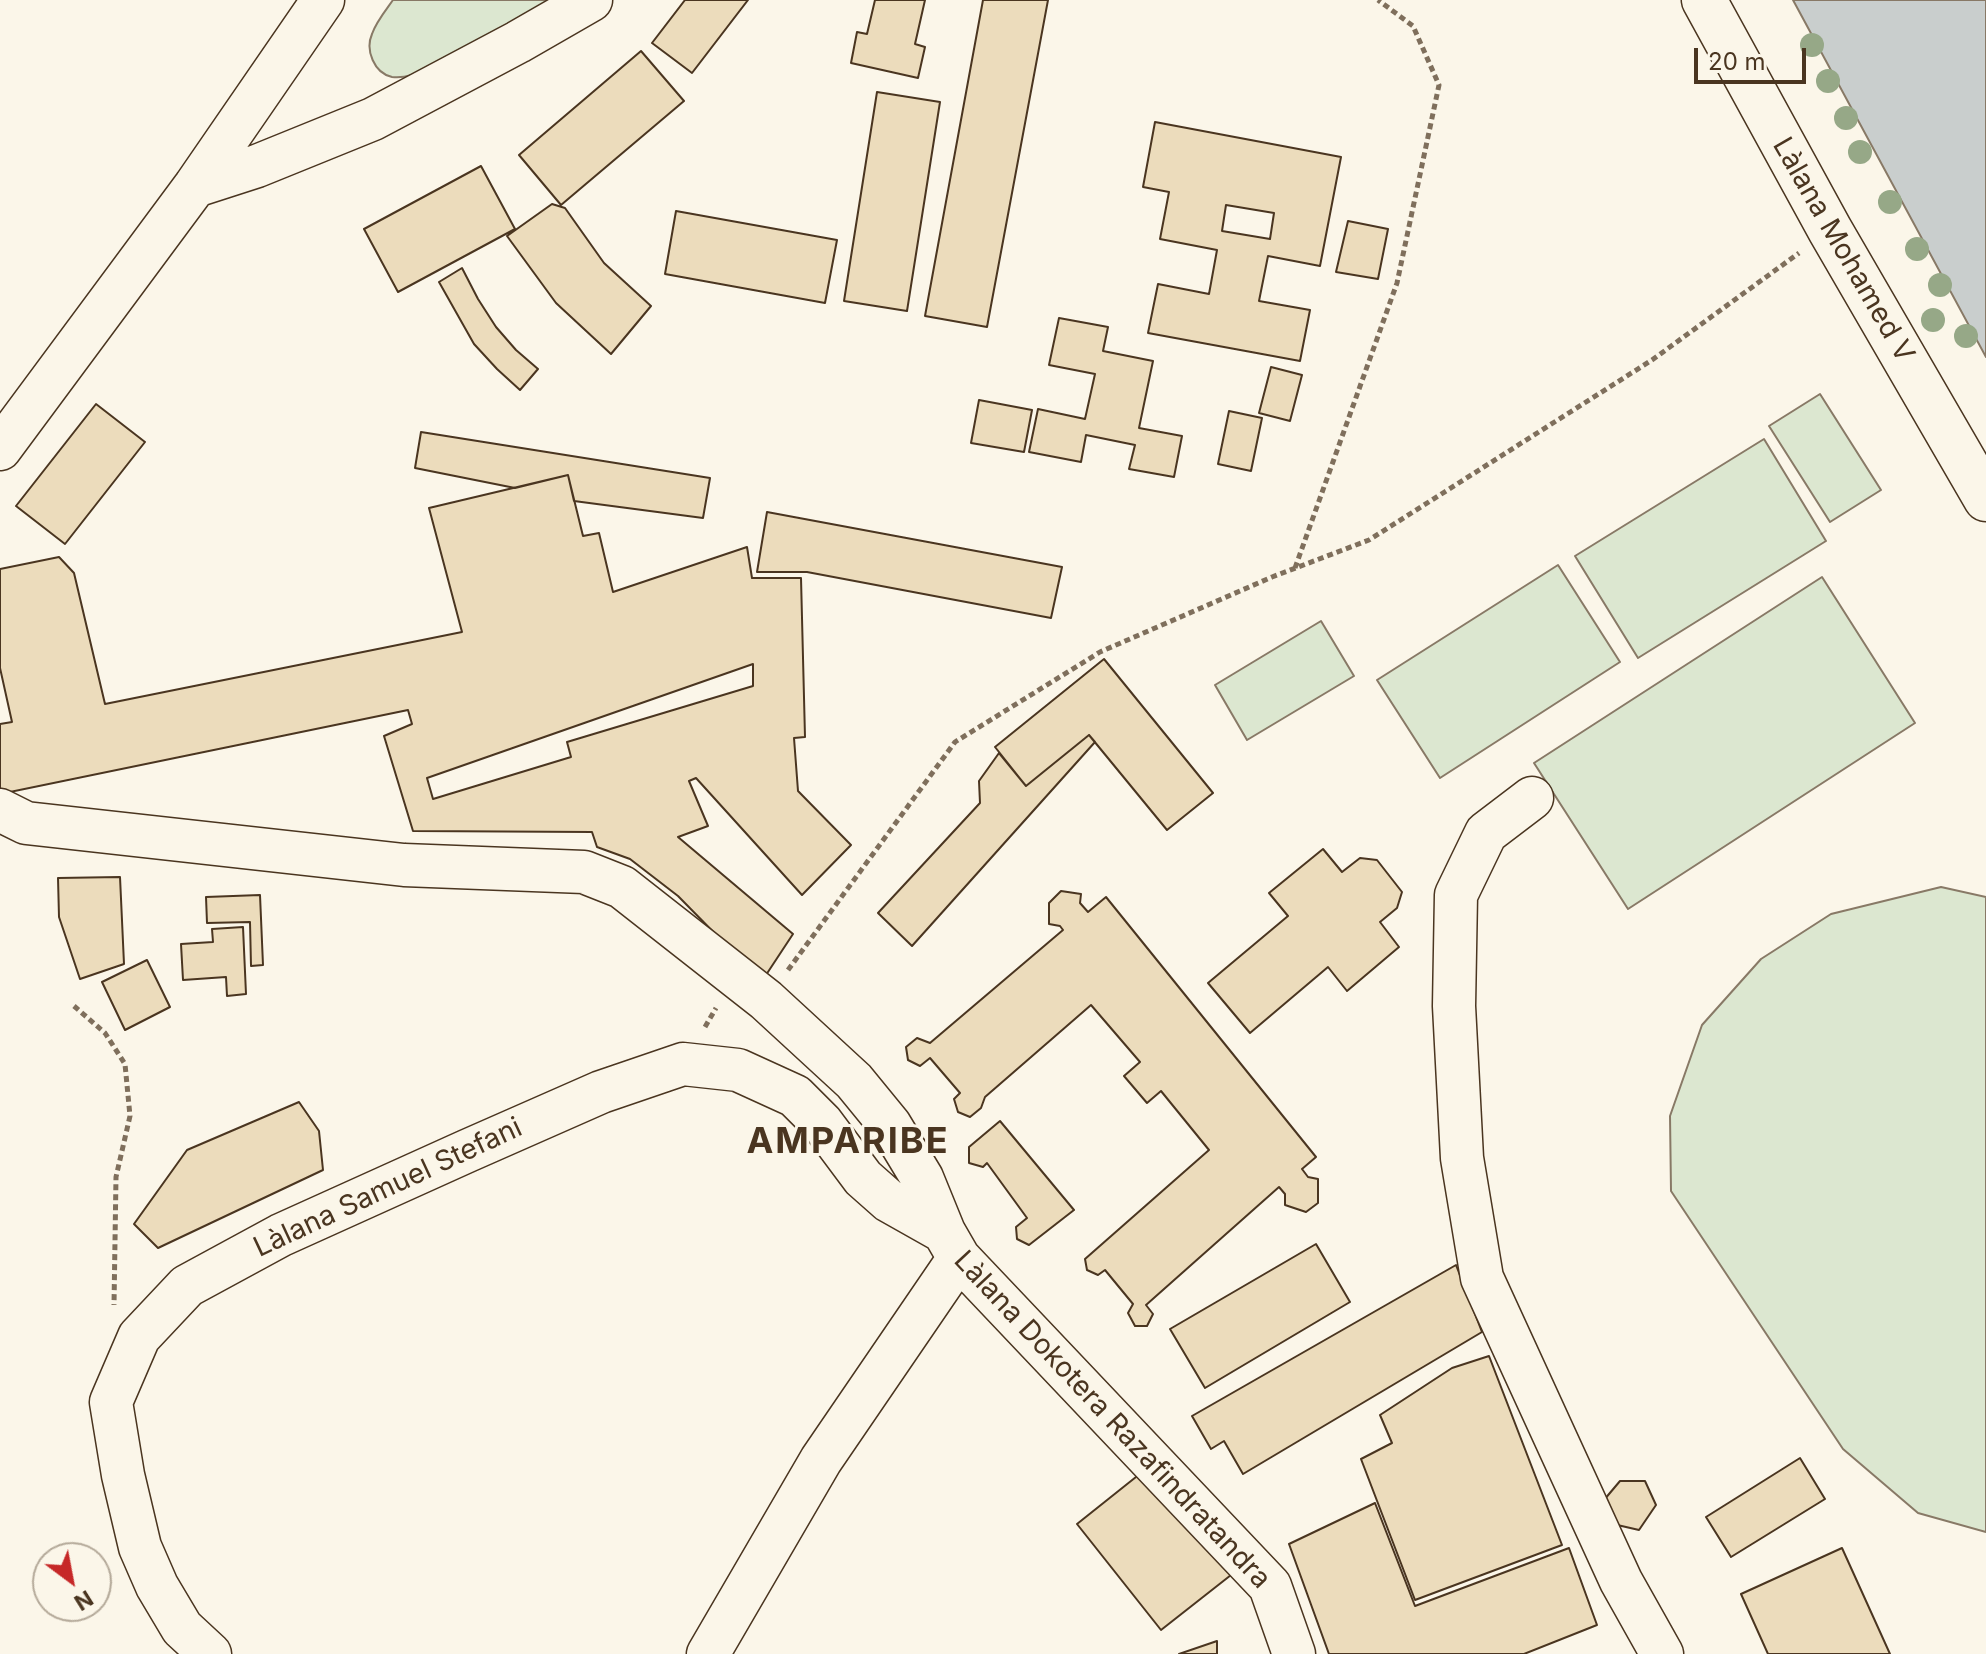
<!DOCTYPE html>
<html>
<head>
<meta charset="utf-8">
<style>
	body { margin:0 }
	#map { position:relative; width:1986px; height:1654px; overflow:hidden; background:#fbf6e9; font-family:Inter,sans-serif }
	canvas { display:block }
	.north { position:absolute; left:32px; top:1542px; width:80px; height:80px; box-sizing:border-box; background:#fbf6e9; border:2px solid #b4a999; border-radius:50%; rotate:148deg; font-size:22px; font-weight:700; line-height:32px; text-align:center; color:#4a3520 }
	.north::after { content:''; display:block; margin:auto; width:28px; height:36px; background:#c62828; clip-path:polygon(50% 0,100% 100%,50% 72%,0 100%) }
	.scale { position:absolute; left:1694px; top:48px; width:112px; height:36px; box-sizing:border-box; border:4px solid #4a3520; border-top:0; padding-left:10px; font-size:24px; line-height:28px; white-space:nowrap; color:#4a3520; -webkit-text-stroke:6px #fbf6e9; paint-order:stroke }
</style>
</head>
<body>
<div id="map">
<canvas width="1986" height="1654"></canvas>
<div class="north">N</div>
<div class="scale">20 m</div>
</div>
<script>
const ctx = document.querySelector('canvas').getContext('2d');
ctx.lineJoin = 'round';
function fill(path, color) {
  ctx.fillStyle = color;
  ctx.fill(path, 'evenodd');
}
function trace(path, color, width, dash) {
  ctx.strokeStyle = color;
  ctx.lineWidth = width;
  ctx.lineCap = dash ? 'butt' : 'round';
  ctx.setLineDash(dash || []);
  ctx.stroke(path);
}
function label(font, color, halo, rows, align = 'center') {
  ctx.font = font + ' Inter,sans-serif';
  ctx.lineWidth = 6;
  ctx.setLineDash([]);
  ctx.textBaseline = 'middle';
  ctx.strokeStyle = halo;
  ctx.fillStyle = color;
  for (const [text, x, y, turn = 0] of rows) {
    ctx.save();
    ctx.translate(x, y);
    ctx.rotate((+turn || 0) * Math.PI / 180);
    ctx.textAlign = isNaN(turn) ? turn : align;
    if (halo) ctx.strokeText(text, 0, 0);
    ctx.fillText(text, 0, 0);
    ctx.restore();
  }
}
const green = new Path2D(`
	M393,0h167l-148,75c-7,2 -13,3 -20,2 -18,-4 -27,-27 -20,-43 4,-12 14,-24 21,-34z
	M1820,394l61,96 -51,32 -61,-96z
	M1764,439l62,102 -188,117 -63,-102z
	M1558,565l62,97 -180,116 -63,-98z
	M1822,577l93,146 -287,186 -94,-146z
	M1321,621l33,55 -107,64 -32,-55z
	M1941,887l45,10v635l-68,-19 -75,-64 -172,-258 -1,-75 32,-91 59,-66 70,-45z`);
fill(green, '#dce7d0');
trace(green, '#887966', 2);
const water = new Path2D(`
	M1793,0h193v357z`);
fill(water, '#c9cecd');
trace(water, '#887966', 2);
const building = new Path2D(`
	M685,0h63l-56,73 -40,-30z
	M875,0h50l-10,44 10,3 -7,31 -67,-15 6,-31 10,2z
	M983,0h65l-61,327 -62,-11z
	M641,51l43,50 -123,104 -42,-50z
	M877,92l63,10 -33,209 -63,-10z
	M1155,122l186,35 -21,109 -52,-10 -9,45 51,9 -10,51 -152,-28 10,-49 51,10 8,-44 -57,-11 9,-47 -26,-5zM1226,205l48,8 -4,26 -48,-8z
	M481,166l34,63 -117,63 -34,-63z
	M552,204l13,4 39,55 47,43 -40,48 -55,-51 -49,-67z
	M676,211l161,29 -12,63 -160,-29z
	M1348,221l40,8 -10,50 -42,-7z
	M462,268l16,31 18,28 20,23 22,19 -18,21 -23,-21 -23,-25 -35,-62z
	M1059,318l49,9 -5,24 50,10 -14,67 43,8 -8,41 -45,-8 6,-24 -49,-10 -5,27 -52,-10 9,-43 47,10 10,-45 -46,-9z
	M1271,367l31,8 -12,46 -31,-8z
	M979,400l53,10 -8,42 -53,-9z
	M96,404l49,38 -80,102 -49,-38z
	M1229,411l33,7 -11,53 -33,-7z
	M421,432l289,46 -7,40 -129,-17 -6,-26 -53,13 -100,-20z
	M568,475l15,61 16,-3 14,59 134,-45 5,31h49l4,159 -11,1 4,53 53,54 -49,50 -106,-117 -7,3 19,45 -30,11 115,97 -29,44 -29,-24 -57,-58 -48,-37 -33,-12 -5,-15 -179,-1 -29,-95 28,-12 -4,-14 -408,84v-70l12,-2 -12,-54v-99l59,-12 15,16 31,131 357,-72 -33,-124zM753,664v22l-186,56 4,15 -138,42 -6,-21z
	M767,512l295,55 -11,51 -244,-46h-50z
	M1104,659l109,134 -46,37 -78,-95 -63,51 -31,-39z
	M1089,735l6,7 -183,204 -34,-33 102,-110 -1,-22 20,-28 27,33z
	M1323,849l19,23 18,-14 17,2 25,32 -5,16 -17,14 19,25 -52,44 -19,-24 -78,66 -42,-50 80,-67 -19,-23z
	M120,877l4,87 -44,15 -21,-62 -1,-39z
	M1061,891l20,3 -1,9 8,9 18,-15 210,260 -14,12 6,8 10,2v24l-12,9 -21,-7v-11l-6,-7 -133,118 7,9 -6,12h-12l-7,-13 5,-9 -28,-34 -7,5 -11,-5 -2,-11 124,-109 -48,-59 -14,12 -23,-27 16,-14 -49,-57 -106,92 -4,11 -11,9 -12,-5 -4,-13 6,-6 -30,-35 -10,8 -12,-6 -2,-13 11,-9 13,5 133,-113 -3,-4 -11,-2v-21z
	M260,895l3,70 -12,1 -1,-44 -43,1 -1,-26z
	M243,927l3,67 -19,2 -1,-19 -43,3 -2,-36 32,-2 -1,-13z
	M147,960l23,47 -45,23 -23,-48z
	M299,1102l20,29 4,39 -165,78 -24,-24 53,-74z
	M1000,1121l74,89 -45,35 -12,-6 -1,-12 11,-9 -40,-55 -4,4 -14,-4v-16z
	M1316,1244l34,58 -145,86 -35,-59z
	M1456,1265l26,67 -239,142 -19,-33 -13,8 -19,-33z
	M1489,1356l73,189 -147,55 -54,-141 31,-16 -12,-28 72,-47z
	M1800,1458l25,41 -94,58 -25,-40z
	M1146,1469l85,106 -70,55 -84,-106z
	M1620,1481h25l11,24 -17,25 -26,-6 -9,-24z
	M1375,1503l40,103 154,-58 28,77 -73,29h-195l-40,-110z
	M1842,1548l48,106h-122l-27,-60z
	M1217,1641v13h-38z`);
fill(building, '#ecdcbc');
trace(building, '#4a3520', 2);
const minor = new Path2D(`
	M195,186l62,-20 116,-47 145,-77 73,-42
	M0,449l195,-263 128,-186
	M1532,798l-46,35 -30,62 -2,111 8,152 20,120 139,303 41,73
	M0,810l26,13 378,42 180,7 38,15 144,113 88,81 36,44 32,53 22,54 15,26 311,328 24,68
	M210,1654l-28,-26 -25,-42 -17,-39 -17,-72 -12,-73 28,-65 48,-51 94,-51 186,-84 134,-59 82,-28 55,6 57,26 27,27 41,55 26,23 55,31
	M708,1654l113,-194 138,-202`);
const major = new Path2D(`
	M1704,0l126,230 156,269`);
trace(minor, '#4a3520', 45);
trace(major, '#4a3520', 47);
trace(new Path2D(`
	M1295,568l102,-285 42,-198 -26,-59 -35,-26
	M788,970l167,-228 145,-90 172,-75 97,-37 283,-180 147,-107
	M74,1006l31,27 20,31 5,52 -14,61 -2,128
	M705,1027l11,-19`), '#7f6f5c', 5, [6, 4]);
trace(minor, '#fbf6e9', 42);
trace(major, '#fbf6e9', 44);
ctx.fillStyle = '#96a887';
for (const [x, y] of [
	[1812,45],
	[1828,81],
	[1846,118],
	[1860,152],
	[1890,202],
	[1917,249],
	[1940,285],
	[1933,320],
	[1966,336]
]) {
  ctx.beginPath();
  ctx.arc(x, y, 12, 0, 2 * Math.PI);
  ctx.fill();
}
label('28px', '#4a3520', '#fbf6e9', [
	["Làlana Mohamed V",1843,250,60],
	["Làlana Samuel Stefani",388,1188,-25],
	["Làlana Dokotera Razafindratandra",1112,1420,47]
]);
ctx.letterSpacing = '2px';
label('bold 36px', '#4a3520', '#fbf6e9', [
	["AMPARIBE",848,1142]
]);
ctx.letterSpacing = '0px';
</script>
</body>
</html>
